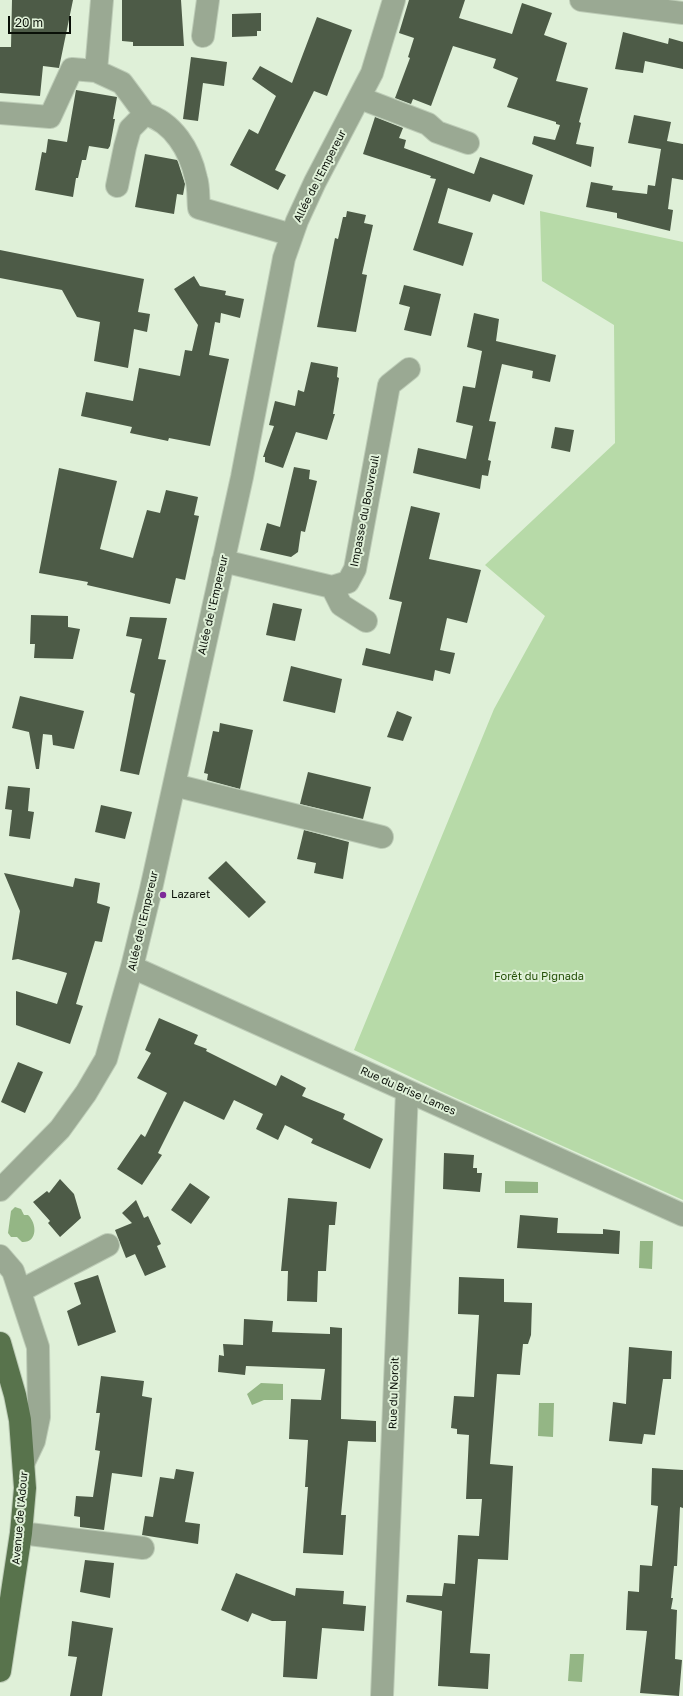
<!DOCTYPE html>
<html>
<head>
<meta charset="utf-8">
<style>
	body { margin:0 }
	#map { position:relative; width:683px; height:1696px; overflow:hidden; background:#dff0d8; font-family:"Golos Text",sans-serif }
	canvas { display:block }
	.scale { position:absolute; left:8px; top:16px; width:63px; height:18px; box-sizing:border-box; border:2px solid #090f07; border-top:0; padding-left:5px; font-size:12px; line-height:14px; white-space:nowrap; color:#090f07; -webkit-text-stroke:3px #dff0d8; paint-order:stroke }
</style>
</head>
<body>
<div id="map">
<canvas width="683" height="1696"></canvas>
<div class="scale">20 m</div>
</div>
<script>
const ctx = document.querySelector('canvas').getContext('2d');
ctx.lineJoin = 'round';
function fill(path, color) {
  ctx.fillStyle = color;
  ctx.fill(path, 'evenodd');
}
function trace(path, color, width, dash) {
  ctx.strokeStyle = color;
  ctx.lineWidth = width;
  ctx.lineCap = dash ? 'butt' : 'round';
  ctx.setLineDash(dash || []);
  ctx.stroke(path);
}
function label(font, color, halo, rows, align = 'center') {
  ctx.font = font + ' "Golos Text",sans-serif';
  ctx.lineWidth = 4;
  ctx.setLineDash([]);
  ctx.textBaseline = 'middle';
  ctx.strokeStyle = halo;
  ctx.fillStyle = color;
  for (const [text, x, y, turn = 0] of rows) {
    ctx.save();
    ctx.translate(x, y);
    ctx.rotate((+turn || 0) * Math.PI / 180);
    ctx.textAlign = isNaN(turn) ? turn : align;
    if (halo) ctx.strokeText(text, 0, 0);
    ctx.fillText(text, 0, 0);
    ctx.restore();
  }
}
fill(new Path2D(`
	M540,211l143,31v958l-243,-109 -86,-41 140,-341 51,-93 -60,-51 130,-122 -1,-118 -72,-44z`), '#b7daa8');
fill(new Path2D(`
	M505,1181l33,1v11h-33z
	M15,1207l6,2 3,6h4c9,8 10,28 -6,27l-5,-5h-6l-3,-4 3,-22z
	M640,1241h13l-1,28 -13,-1z
	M261,1383l22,1v16h-19l-12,5 -5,-11z
	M539,1403h15l-1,34 -15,-1z
	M570,1654h14l-2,28 -14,-1z`), '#94b685');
fill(new Path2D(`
	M12,0h61l-14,68 -16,-2 -3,30 -40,-3v-46h11z
	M122,0h59l3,46h-51v-4l-11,-1z
	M409,0h56l-6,18 53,16 10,-31 30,10 -8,22 23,8 -11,38 32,7 -9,34 2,1 -5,21 18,3 -3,20 -59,-23 2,-8 21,4 5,-15 -4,-1v-2l-49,-15 11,-29 -25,-10 3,-9 -43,-13 -22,60 -18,-7 -2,5 -16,-6 15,-40 -2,-1 6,-19 -15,-5z
	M261,13v18h-4v5l-25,1v-23z
	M317,17l35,13 -25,66 -13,-5 -39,79 11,5 -8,15 -48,-25 19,-36 9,5 18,-38 -24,-17 8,-13 32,17z
	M623,32l45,12 1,-6 14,4v27l-38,-8 -2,12 -28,-4z
	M191,57l36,5 -3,24 -21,-3 -5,38 -15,-2z
	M76,90l41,7 -4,22h2l-5,27 -2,3 -19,-3 -3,14h-4l-4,18h-2l-3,19 -38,-7 7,-38 4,1 2,-14 19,3z
	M634,115l37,7 -4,19 16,3v36l-11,-2 -4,31 5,1 -3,21 -53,-13v-5l-31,-6 5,-25 22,4 -1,4 35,4 1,-9 7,1 6,-37 -33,-6z
	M375,117l28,11 -4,10 7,2 -2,8 70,26 6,-17 53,18 -9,30 -31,-11 -3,8 -42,-14 -10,35 35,10 -10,33 -50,-16 23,-71 -6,-1 1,-2 -68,-22z
	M145,154l32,6 1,2 7,22 -2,11 -6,-1 -3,20 -39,-7z
	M347,211l19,4 -2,8 9,2 -11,49 5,1 -11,57 -39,-5 18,-89 3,1 5,-22h3z
	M0,250l144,29 -6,33 12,2 -3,18 -13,-3 -6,39 -34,-7 6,-39 -23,-5 -15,-27 -62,-12z
	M194,276l6,10 26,5 -1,4 19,4 -4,19 -19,-5 -1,10 -5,-1 -6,33 20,4 -19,87 -41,-8 -1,3 -38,-8 2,-6 -51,-11 5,-24 47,9 6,-33 41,8 5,-26 7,1 6,-26 -24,-36z
	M404,285l37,9 -10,42 -27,-6 6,-23 -11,-3z
	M474,313l25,6 -3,22 60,14 -6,27 -18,-4 1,-7 -31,-7 -13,57 7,1 -8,38 3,1 -3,15 -6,-1 -2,14 -67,-16 5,-25 48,11 7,-33 -17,-4 7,-36 12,2 7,-37 -15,-4z
	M311,362l27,5 -1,10 2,1 -6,36h2l-8,26 -31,-8 -13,36 -18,-6v-5h-2l11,-31 -5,-1 6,-24 20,5 3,-16 6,2z
	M555,427l19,3 -4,22 -19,-4z
	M294,467l16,3 -1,9 8,2 -12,51 -4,-1 -3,21 -7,5 -31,-7 7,-27 13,4z
	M59,468l58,13 -17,68 33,9 14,-48 13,3 6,-23 32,7 -4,18 5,1 -14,64 -9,-2 -6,26 -83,-19 1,-3 -49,-9z
	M411,506l29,7 -11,46 52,11 -14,53 -20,-5 -7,32 15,3 -5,21 -15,-4 -2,11 -71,-16 4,-17 24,6 12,-52 -13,-3z
	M273,603l29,6 -7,32 -29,-6z
	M31,615l37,1v11l12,2 -7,30 -39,-1 1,-14h-5z
	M130,617l37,1 -9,41 8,1 -27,115 -19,-4 15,-77 -5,-2 12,-53 -16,-3z
	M291,666l51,13 -7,34 -52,-12z
	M20,696l64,15 -10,38 -21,-4 -1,-10 -9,-1 -4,35h-3l-7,-37 -17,-4z
	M397,711l15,6 -9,24 -16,-4z
	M220,723l33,7 -13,59 -33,-9 1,-6 -4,-1 9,-42 6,1z
	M308,772l63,15 -8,32 -63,-15z
	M8,786l22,2 -2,23 6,1 -4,27 -21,-3 3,-26 -7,-1z
	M101,805l31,7 -7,27 -30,-7z
	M304,830l45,12 -6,37 -29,-6 2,-10 -19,-4z
	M226,861l40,41 -17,16 -41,-40z
	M4,873l69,14 2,-9 25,5 -3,20 13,4 -8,35 -7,-1 -19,63 7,2 -13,38 -54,-19v-34l41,13 10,-31 -49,-14 -6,1 8,-49z
	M159,1018l39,17 -4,9 13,5 -1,2 70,35 5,-11 25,13 -4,8 43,18 -2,5 40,20 -13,30 -59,-26 2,-4 -28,-14 -7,15 -22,-11 7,-15 -29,-14 -10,20 -40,-19 -26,52 4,2 -20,30 -25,-16 24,-35 4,3 22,-44 -30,-15 14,-25 -6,-3z
	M18,1062l25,10 -18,41 -24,-11z
	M444,1153l30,2 -1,13h4v5h5l-2,19 -37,-3z
	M60,1179l14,15 7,24 -21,19 -12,-14 2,-2 -17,-19 14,-11 2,2z
	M190,1183l20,14 -19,27 -20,-14z
	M288,1198l49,4 -2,23h-6l-3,46h-8l-1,31 -30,-1 1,-30h-7z
	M136,1200l8,18 4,-2 13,28 -4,2 9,21 -21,9 -10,-22 -9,4 -11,-28 17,-7 -10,-10z
	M520,1215l38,3 -1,15 46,1v-5l17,2 -1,23 -102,-6z
	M98,1275l18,57 -38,14 -11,-35 14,-7 -7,-21z
	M459,1277l45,2v23l28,1 -1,32 -3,9h-5l-3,31 -23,-1 -7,90 23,2 -5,94 -30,-1 -8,94 20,1 -2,35 -50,-3 4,-75 -36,-9 1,-7 35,1 2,-13 11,1 3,-49 21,1 3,-37h-16l3,-64 -12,-1v-5l-6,-1 3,-32 20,1 5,-82 -21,-1z
	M244,1319l29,2 -1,11 58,2v-7l12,1 -1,91 35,2v21l-28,-1 -7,74h5l-3,40 -40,-2 5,-66h-3l3,-47 -19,-1 2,-40 30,1 4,-31 -79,-3 -1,9 -27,-3 1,-17 5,1 -1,-12 20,1z
	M629,1347l43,4 -1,28h-8l-8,56 -11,-1 -2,10 -33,-3 4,-39 13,2z
	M101,1376l43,5 -2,15 10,2 -10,79 -30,-4 -8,57 -24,-3v-10l-6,-1 2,-20 17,1 7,-46 -5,-1 5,-37h-4z
	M652,1468l31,2v38l-3,-1 -3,59h-3l-3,32h2l-2,11 6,1 -2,49 7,1 -3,36 -39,-3 7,-62 -21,-1 2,-39 11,1 1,-27 12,1 6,-60 -7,-1z
	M176,1469l18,3 -9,50 15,2 -2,20 -56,-9 3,-19 8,1 7,-40 14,2z
	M85,1560l29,3 -4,35 -30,-6z
	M236,1573l59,23 1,-8 48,3 -1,13 23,2 -2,25 -42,-3 -5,51 -34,-2 3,-56h-14l-20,-8 -4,9 -27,-12z
	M72,1621l41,7 -11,68h-32l7,-39 -9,-1z`), '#4d5b47');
const minor = new Path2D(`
	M581,0l102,13
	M203,36l5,-36
	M96,71l6,-71
	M360,98l68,26 9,8 31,11
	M0,113l50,4 22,-48 24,2 26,12 23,31
	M117,186l8,-39 5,-18 15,-15c28,8 45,36 51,64 3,9 2,20 3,30l93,27
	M223,561l109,26 16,-5 7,-13 34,-184 20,-16
	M332,587l9,18 25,16
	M174,785l208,52
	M132,967l551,248
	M0,1190l60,-61 26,-36 20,-34 26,-92 19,-78 91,-412 42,-219 13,-37 18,-39 57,-109 22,-73
	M0,1256l13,15 25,76 1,70 -5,24 -10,21
	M20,1291l88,-46
	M21,1533l122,15
	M382,1696l25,-605`);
const major = new Path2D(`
	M0,1343l15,52 5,25 5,68 -4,45 -21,138`);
trace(minor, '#bdccb7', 24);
trace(major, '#bdccb7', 24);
trace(minor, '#9aa993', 22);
trace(major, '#58734c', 22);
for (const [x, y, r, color] of [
	[163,895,4,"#7e2a99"]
]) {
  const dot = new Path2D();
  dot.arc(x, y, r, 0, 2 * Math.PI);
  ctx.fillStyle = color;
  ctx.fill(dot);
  trace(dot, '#dff0d8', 1.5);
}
label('11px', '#090f07', '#dff0d8', [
	["Allée de l'Empereur",320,176,-63],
	["Impasse du Bouvreuil",365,511,-79],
	["Allée de l'Empereur",213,605,-77],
	["Allée de l'Empereur",143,921,-77],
	["Rue du Brise Lames",408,1091,24],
	["Rue du Noroit",394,1393,-88],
	["Avenue de l'Adour",20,1518,-85]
]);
label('11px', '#090f07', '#dff0d8', [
	["Lazaret",171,895]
], 'left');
label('11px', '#26510a', '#dff0d8', [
	["Forêt du Pignada",539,977]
]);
</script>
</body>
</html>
